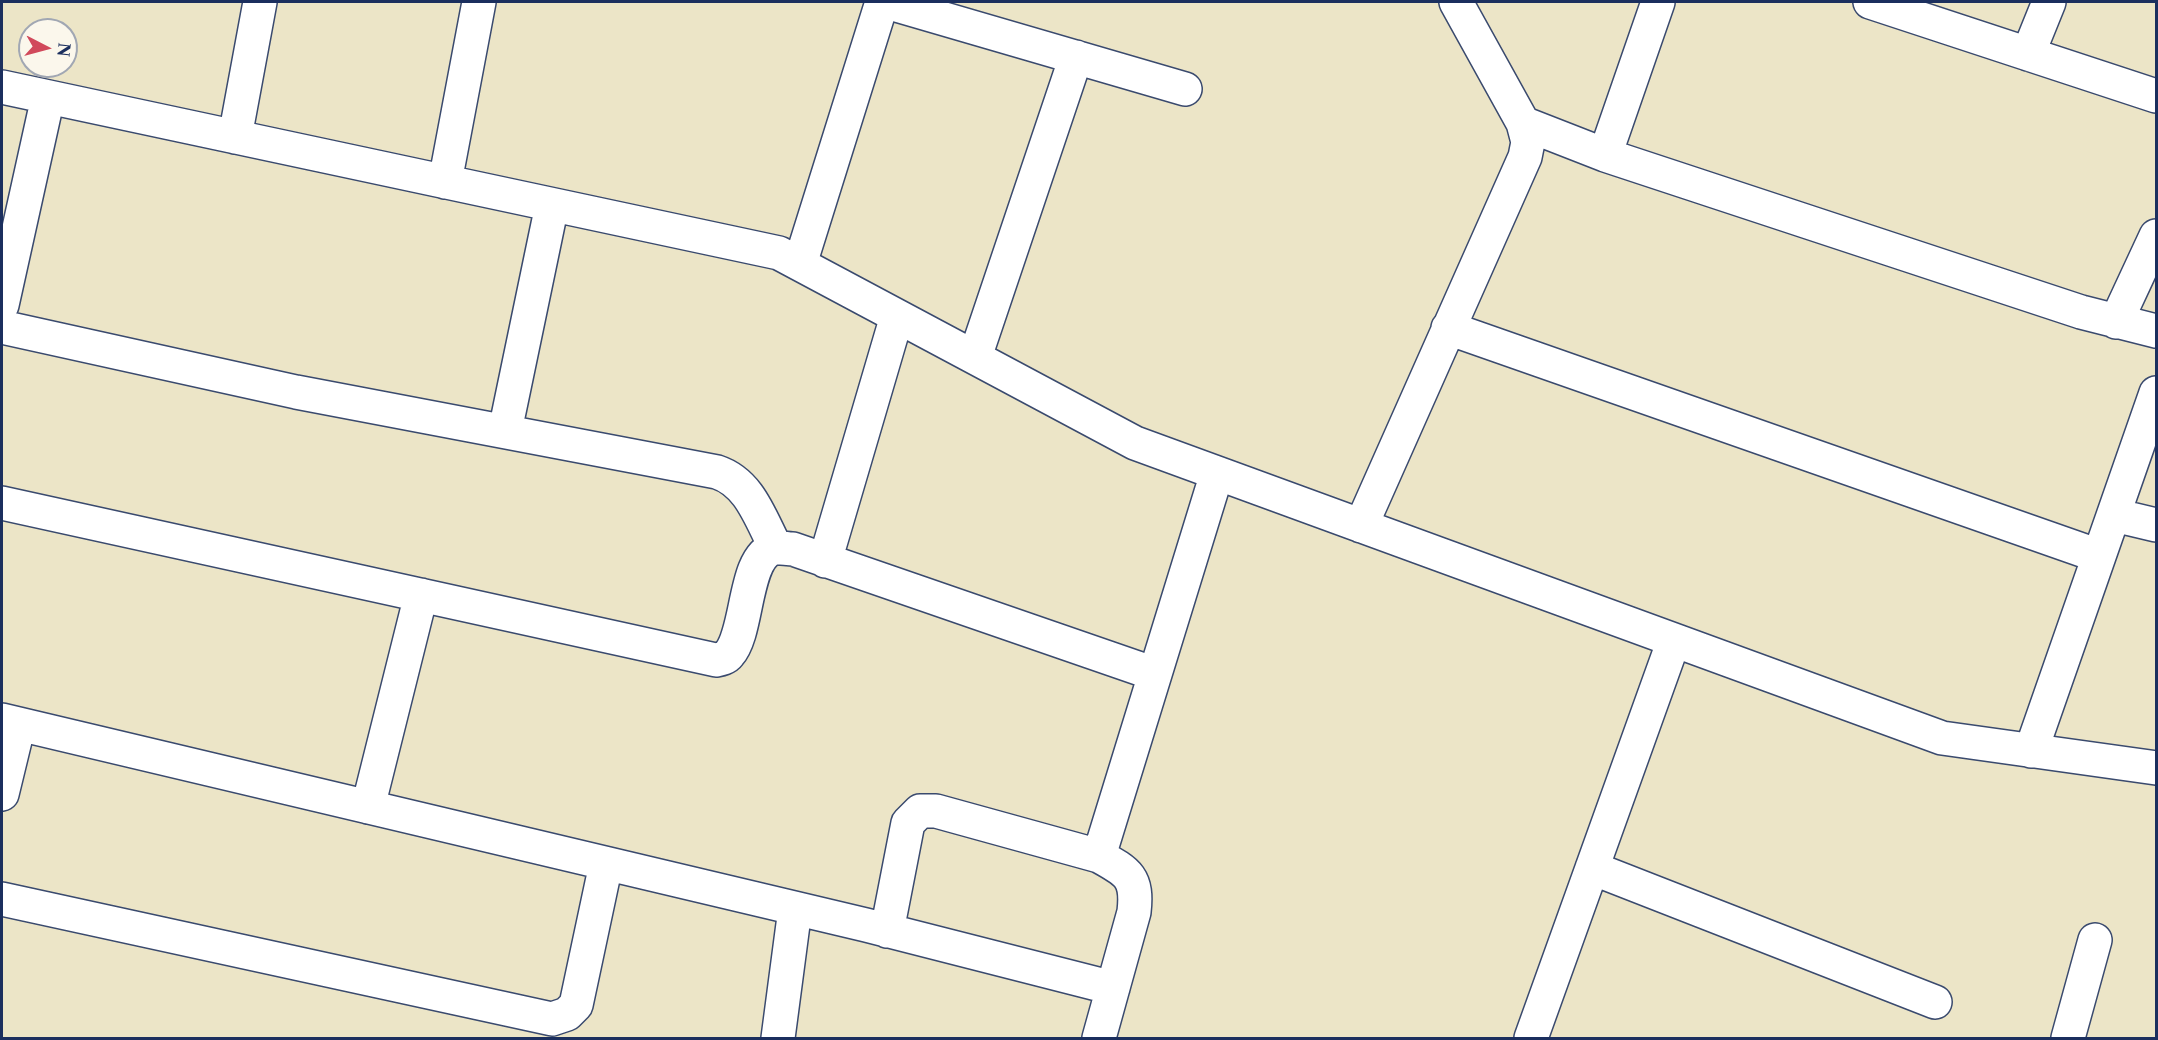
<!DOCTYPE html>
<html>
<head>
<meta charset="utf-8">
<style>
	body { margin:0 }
	#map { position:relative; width:2158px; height:1040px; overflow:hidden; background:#ece5c7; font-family:"Libre Caslon Text",serif }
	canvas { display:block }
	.frame { position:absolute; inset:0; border:3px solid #1b2f5e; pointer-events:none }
	.north { position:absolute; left:18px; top:18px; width:60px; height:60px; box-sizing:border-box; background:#fbf7ec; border:2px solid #a1a7b3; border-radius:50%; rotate:96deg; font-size:16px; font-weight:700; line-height:24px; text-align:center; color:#1b2f5e }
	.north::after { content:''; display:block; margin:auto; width:21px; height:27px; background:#d1495b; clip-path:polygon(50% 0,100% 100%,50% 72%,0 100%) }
</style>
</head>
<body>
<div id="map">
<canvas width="2158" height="1040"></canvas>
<div class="frame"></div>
<div class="north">N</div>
</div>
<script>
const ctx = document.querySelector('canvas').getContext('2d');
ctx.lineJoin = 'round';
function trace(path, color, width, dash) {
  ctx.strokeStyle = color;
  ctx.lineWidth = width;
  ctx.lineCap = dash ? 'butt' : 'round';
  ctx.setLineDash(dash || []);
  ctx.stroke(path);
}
const minor = new Path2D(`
	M886,2l299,87
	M1870,2l286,94
	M2028,54l21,-52
	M2,87l777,166 356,190 807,295 214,30
	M1523,123l82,32 476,157 75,19
	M235,137l25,-135
	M1605,155l53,-153
	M445,182l34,-180
	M800,264l82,-262
	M2,305l46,-208
	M2116,322l40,-86
	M2,327l294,65 421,80c33,11 43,46 59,76
	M1448,328l651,228
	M975,357l101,-300
	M505,431l47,-226
	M2,503l714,157c5,-1 10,-2 13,-6 20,-22 14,-97 45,-106 6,-1 13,1 19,1l362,125
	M2114,515l42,10
	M1361,526l164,-369 3,-15 -5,-19 -67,-121
	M825,561l72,-245
	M2,720l864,205 247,63
	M2031,751l125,-358
	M2,794l17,-70
	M368,807l53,-212
	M1099,856l118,-383
	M1592,868l343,134
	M2,899l550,120 15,-5 9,-9 30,-141
	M887,931l21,-108 12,-12h16l163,45c29,16 39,21 35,56l-35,126
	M778,1038l17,-129
	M1531,1038l143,-398
	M2068,1038l27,-98`);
trace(minor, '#3a4a6e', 36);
trace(minor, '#fff', 33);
</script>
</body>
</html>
